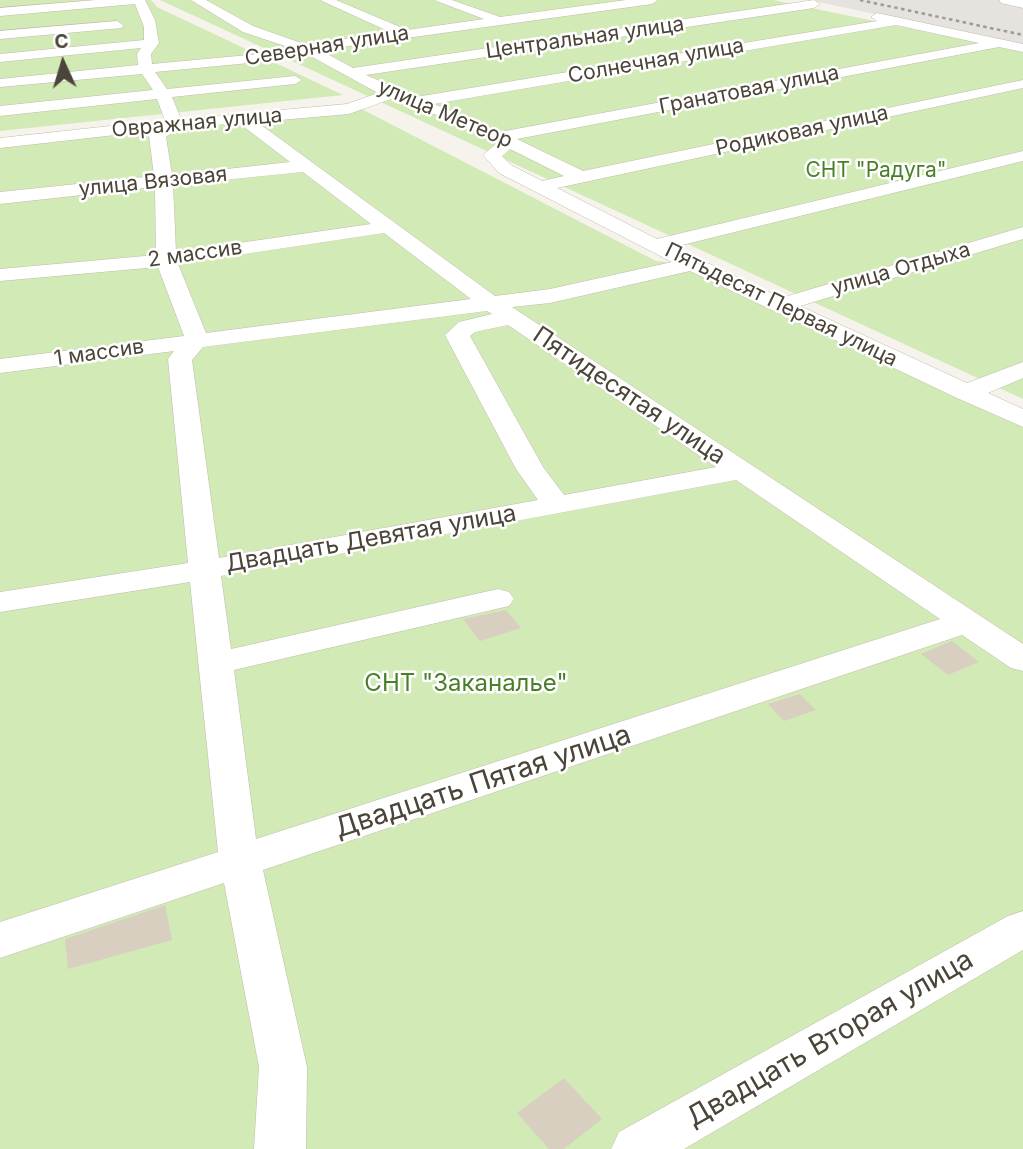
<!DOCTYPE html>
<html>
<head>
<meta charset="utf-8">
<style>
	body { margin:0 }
	#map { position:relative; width:1023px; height:1149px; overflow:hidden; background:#f6f3ec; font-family:Inter,sans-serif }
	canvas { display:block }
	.north { position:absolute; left:28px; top:28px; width:70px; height:70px; -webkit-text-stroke:5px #fff; paint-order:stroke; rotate:356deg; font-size:19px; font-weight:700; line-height:28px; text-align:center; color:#4b4439 }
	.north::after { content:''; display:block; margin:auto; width:24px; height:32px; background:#4b4439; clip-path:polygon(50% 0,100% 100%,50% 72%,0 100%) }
</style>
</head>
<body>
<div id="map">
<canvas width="1023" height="1149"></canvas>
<div class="north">С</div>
</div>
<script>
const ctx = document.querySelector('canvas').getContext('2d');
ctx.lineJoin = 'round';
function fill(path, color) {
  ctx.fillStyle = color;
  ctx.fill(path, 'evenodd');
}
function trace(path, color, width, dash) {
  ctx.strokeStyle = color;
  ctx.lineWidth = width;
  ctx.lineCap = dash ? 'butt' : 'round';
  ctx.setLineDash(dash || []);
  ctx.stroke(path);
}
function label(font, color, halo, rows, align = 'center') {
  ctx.font = font + ' Inter,sans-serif';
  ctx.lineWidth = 5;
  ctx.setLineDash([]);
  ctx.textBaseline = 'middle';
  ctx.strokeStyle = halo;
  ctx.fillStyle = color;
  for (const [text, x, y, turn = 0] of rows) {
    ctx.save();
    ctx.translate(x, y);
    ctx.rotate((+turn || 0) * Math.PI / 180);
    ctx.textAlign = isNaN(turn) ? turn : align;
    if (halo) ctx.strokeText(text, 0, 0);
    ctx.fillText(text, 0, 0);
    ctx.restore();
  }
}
fill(new Path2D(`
	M807,0h216v46l-209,-45z`), '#e6e2dd');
fill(new Path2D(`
	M0,0h151l6,7 186,88 -343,36z
	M160,0h613l250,52v347z
	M350,103l306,158 54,6 313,147v735h-1023v-1007z`), '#d2eab5');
fill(new Path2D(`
	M506,610l15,18 -41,13 -17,-22z
	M952,641l27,21 -31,13 -27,-21z
	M800,694l16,16 -32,11 -16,-17z
	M165,905l7,35 -104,29 -3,-30z
	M564,1078l38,41 -38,30h-15l-32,-36z`), '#d8cfc1');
const minor = new Path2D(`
	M96,0h49l10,20 4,23 -8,11 1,10 118,-11 21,-5 -48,-16 -52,-32h15l47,26 54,19 83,-13 -70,-32h16l71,30 77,-11 -50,-19h18l48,17 126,-17h32l-6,4 -332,46 33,18 461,-68 6,4 -6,4 -448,67 50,22 461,-76 -6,-4 6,-4 146,31v8l-24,-5 -482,92 66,32 440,-91v8l-466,100 100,51 366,-88v10l-349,86 107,51 242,-71v12l-223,67 167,77 56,-21v16l-35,15 35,16v18l-66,-29 -267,-127 -140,32 -38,4 511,337v27l-12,-3 -49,-33 -699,235 44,197 -1,82h-52l5,-82 -35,-184 -224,75v-36l218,-70 -28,-270 -190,30v-20l188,-29 -20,-204 6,-8 -174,22v-14l184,-23 -26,-69 -158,14v-12l156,-14 -1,-68 -155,17v-12l154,-16 -5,-41 2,-4 -151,17v-10l165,-18 -8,-21 -157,17v-10l153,-16 -11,-16 -142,13v-8l138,-14 -1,-11 4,-6 -141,14v-8l144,-14v-13l-9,-23 -135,12v-8zM896,25l83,18 -479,89 -66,-28zM305,53l73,40 -31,11 -166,15 -9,-22 123,-13 7,-4 -7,-4 -128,13 -12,-17 115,-11zM391,99l57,20 49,24 -14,12 16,18 173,89 -122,27 -55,7 -238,-174 92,-8zM239,123l51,39 -118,13 -6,-38 13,-9zM510,149l54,27 -22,5 -31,-16 -9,-9zM303,172l68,52 -195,28 -3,-67zM384,233l87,66 -265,34 -28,-69zM487,311l5,3 -33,8 -14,13 71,134 22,31 -319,58 -27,-198 11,-13zM508,325l208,142 -152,28 -21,-28 -73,-131 5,-4zM736,480l204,139 -684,220 -22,-169 275,-64 5,-7 -5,-7 -11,-3 -267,60 -10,-73z
	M999,0h24v8l-22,-5z
	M117,21l6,4 -1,3 -122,11v-8z
	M1023,911v39l-339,199h-73l8,-17 389,-216z`);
trace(minor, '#c2bbae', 1);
fill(minor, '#fff');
trace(new Path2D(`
	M860,0l163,35`), '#9a9a9a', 2.5, [3.5, 3.5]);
label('21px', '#4b4439', '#fff', [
	["Центральная улица",585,38,-8],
	["Северная улица",327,46,-9],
	["Солнечная улица",656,61,-10],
	["Гранатовая улица",749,90,-11],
	["улица Метеор",445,114,23],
	["Овражная улица",197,123,-5],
	["Родиковая улица",802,131,-12],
	["улица Вязовая",153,182,-6],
	["2 массив",195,254,-8],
	["улица Отдыха",901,269,-16],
	["Пятьдесят Первая улица",781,305,26],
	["1 массив",99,353,-8]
]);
label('21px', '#4a7f2a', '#fff', [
	["СНТ \"Радуга\"",876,171]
]);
label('24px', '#4b4439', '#fff', [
	["Пятидесятая улица",629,396,34],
	["Двадцать Девятая улица",371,539,-10]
]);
label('24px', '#4a7f2a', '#fff', [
	["СНТ \"Заканалье\"",466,684]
]);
label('28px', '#4b4439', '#fff', [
	["Двадцать Пятая улица",483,782,-18],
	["Двадцать Вторая улица",830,1039,-30]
]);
</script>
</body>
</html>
